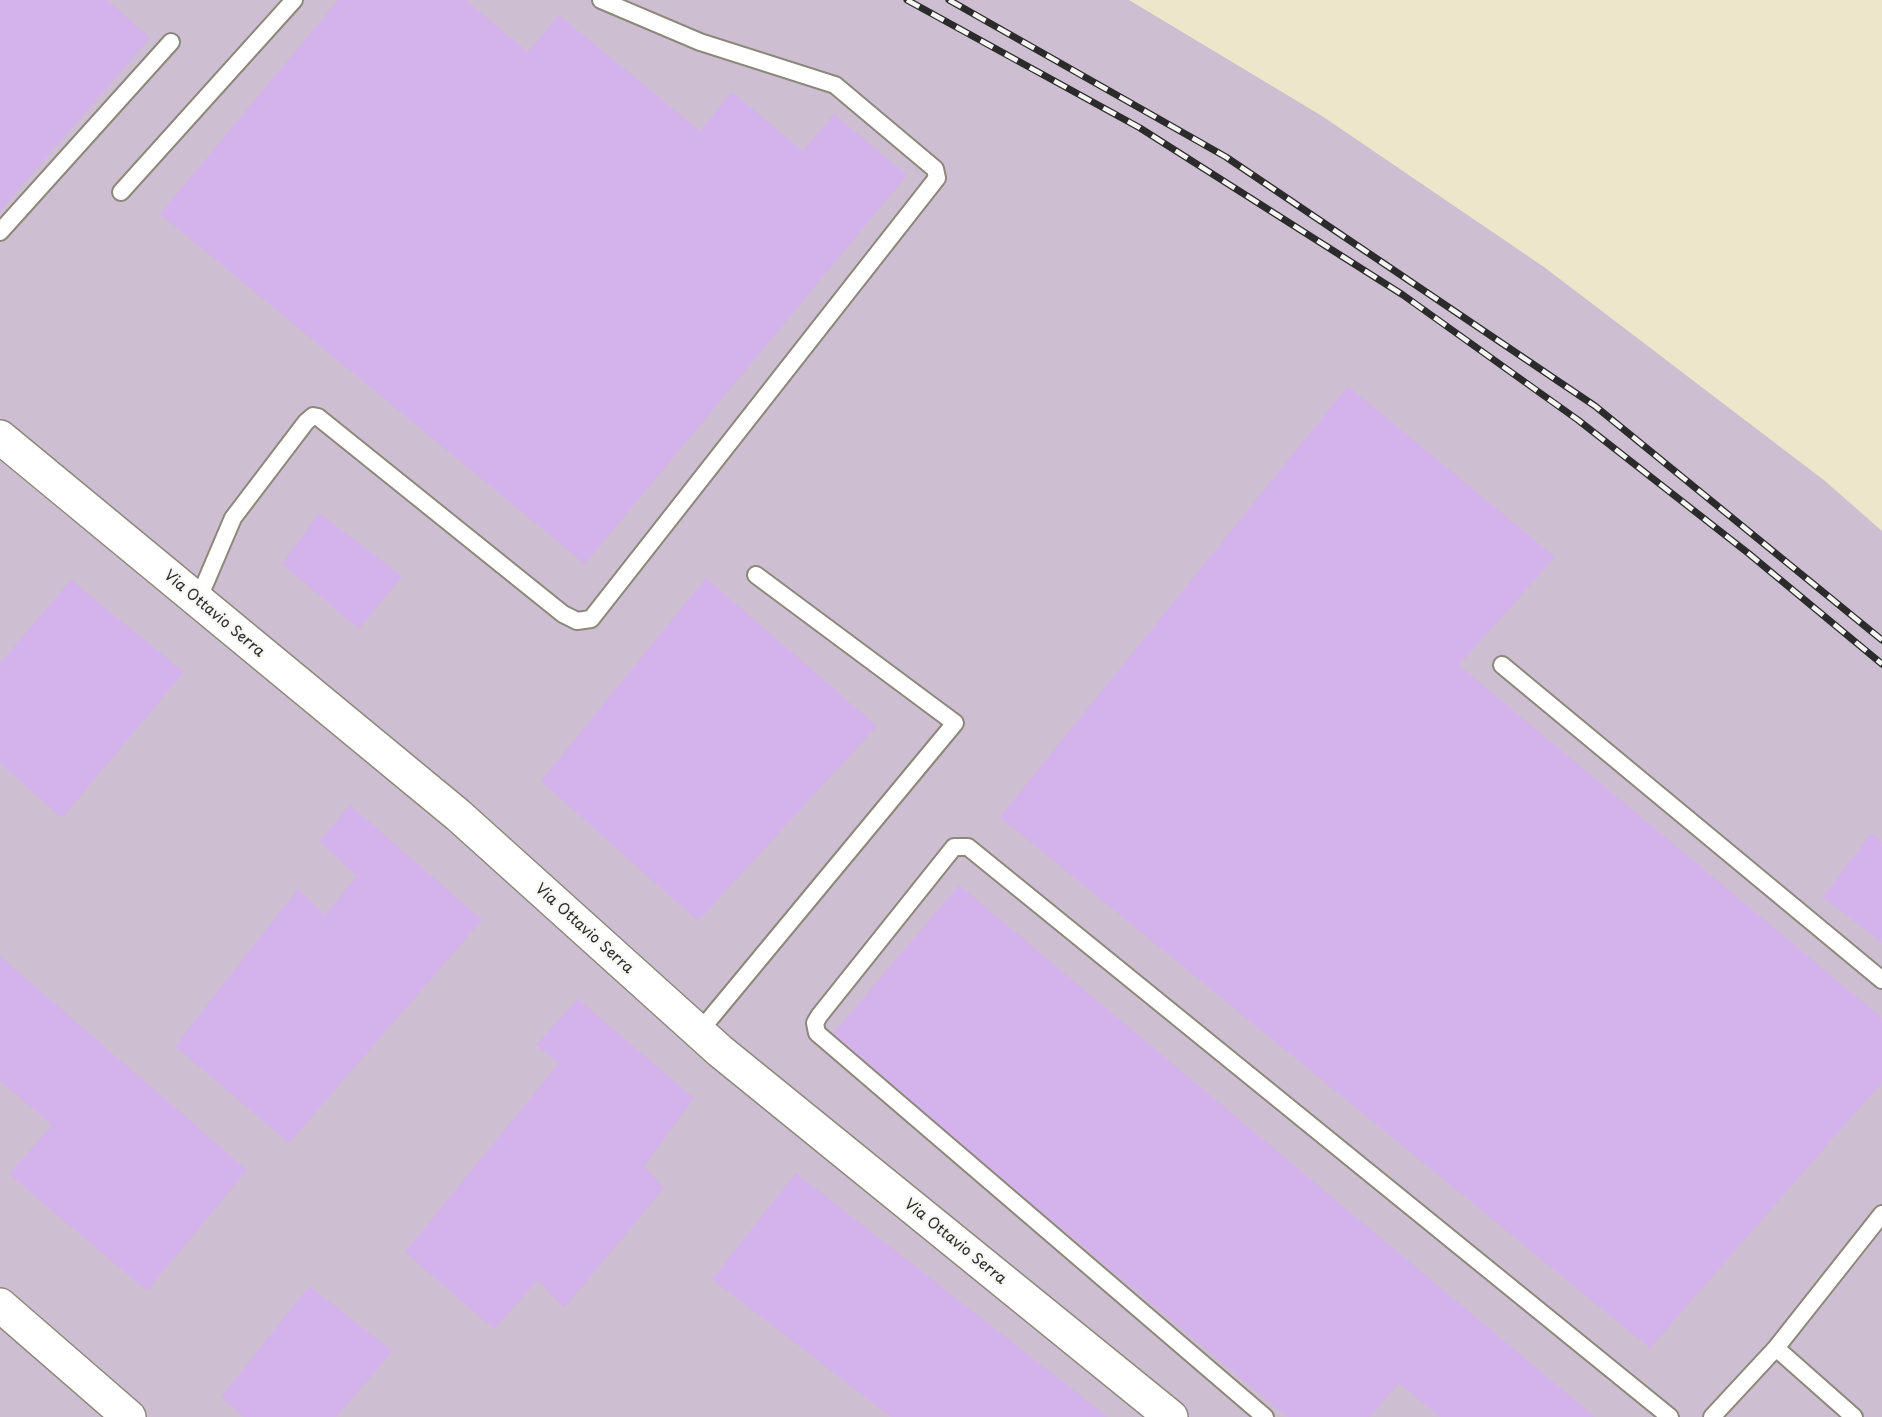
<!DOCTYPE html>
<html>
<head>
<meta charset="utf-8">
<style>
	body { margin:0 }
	canvas { display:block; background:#eee6cb }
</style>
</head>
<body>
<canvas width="1882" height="1417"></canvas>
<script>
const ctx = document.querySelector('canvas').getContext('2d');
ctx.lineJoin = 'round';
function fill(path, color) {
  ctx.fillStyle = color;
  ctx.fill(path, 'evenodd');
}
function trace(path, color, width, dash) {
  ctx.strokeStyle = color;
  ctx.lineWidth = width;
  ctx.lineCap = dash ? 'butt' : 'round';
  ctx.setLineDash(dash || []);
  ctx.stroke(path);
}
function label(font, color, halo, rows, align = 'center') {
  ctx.font = font + ' "Playpen Sans",sans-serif';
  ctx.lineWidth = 4.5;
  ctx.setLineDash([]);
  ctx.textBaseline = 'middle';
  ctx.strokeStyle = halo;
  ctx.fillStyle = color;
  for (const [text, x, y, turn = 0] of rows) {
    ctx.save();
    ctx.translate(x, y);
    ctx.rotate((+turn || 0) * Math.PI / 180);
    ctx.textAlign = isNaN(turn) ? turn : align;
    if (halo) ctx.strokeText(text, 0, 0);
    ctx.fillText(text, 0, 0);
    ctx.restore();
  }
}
fill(new Path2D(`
	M0,0h1129l193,116 222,151 281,214 57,50v886h-1882z`), '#cebed1');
fill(new Path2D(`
	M0,0h107l43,38 -150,173z
	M338,0h128l62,52 31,-37 141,116 32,-39 71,59 31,-37 73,61 -322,389 -425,-350z
	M1348,386l207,171 -96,108 423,353v64l-232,266 -650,-531z
	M319,513l83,63 -43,53 -77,-65z
	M706,578l171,148 -179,195 -157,-140z
	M71,580l113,92 -122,146 -62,-55v-100z
	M350,805l132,115 -193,223 -114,-97 123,-157 27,26 32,-39 -38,-35z
	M1871,833l11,9v101l-59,-46z
	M959,885l636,532h-155l-41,-34 -29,34h-83l-456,-381z
	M0,956l247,214 -100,121 -138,-117 43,-49 -52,-44z
	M578,999l116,99 -50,68 20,22 -100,120 -26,-28 -44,49 -89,-77 154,-189 -23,-18z
	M796,1173l312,244h-217l-179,-138z
	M309,1286l84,65 -57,66h-92l-23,-20z`), '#d4b3ec');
const service = new Path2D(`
	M121,192l173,-192
	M0,232l171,-190
	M198,600l35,-82 73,-96 7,-6 5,1 245,197 14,7 14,-2 346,-441 -2,-9 -100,-84 -135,-43 -99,-42
	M1502,665l380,315
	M699,1032l256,-309 -199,-148
	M1776,1348l78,69
	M1265,1417l-448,-384 -2,-10 4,-7 135,-169h14l702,570
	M1712,1417l64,-69 106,-134`);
const minor = new Path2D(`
	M0,437l458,378 262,236 451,366
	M0,1305l129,112`);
trace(service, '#8c887b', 20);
trace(minor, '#8c887b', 36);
trace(service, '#fff', 16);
trace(minor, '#fff', 33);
const rail = new Path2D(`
	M907,0l233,128 263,167 175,125 170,133 134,111
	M949,0l277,157 369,249 287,234`);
trace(rail, '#2b2b2b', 7);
trace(rail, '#f6f6f2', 4.5, [14]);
label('15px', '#2b2b2b', '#f6f6f2', [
	["Via Ottavio Serra",214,614,40],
	["Via Ottavio Serra",584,929,42],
	["Via Ottavio Serra",955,1242,39]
]);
</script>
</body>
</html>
